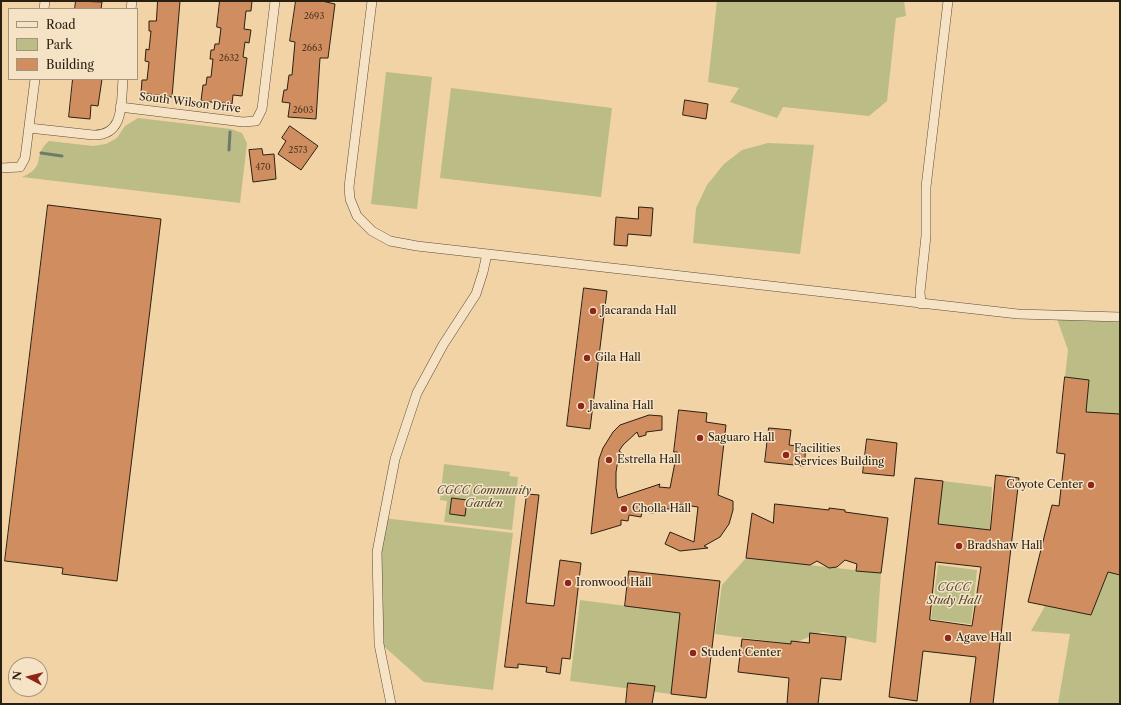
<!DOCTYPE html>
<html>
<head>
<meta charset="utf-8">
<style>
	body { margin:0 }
	#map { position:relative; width:1121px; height:705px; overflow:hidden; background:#f1d3a6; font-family:"Libre Caslon Text",serif }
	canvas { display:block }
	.frame { position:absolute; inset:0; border:2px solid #2a2012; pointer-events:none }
	.legend { position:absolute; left:8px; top:8px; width:130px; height:72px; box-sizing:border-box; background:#f6e2c5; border:1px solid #a4947d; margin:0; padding:5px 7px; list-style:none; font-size:12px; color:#2a2012 }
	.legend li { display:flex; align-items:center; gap:8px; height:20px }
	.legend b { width:20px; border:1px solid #a4947d }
	.north { position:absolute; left:8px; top:657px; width:40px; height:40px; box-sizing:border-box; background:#f6e2c5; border:1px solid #a4947d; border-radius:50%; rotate:277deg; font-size:11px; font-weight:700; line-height:16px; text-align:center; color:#2a2012 }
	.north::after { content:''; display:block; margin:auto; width:14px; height:18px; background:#8f2418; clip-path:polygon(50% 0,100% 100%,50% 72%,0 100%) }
</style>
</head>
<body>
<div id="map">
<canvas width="1121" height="705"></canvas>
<div class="frame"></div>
<ul class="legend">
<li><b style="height:5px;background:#f6e2c5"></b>Road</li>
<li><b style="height:11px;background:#bbbc86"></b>Park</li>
<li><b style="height:11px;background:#d08d60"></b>Building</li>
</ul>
<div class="north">N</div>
</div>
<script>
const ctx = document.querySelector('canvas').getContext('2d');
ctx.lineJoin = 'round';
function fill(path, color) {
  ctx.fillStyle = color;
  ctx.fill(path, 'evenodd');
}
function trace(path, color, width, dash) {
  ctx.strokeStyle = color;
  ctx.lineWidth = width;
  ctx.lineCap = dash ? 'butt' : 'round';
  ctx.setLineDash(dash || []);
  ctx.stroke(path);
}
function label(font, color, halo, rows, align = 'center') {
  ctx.font = font + ' "Libre Caslon Text",serif';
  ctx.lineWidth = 3;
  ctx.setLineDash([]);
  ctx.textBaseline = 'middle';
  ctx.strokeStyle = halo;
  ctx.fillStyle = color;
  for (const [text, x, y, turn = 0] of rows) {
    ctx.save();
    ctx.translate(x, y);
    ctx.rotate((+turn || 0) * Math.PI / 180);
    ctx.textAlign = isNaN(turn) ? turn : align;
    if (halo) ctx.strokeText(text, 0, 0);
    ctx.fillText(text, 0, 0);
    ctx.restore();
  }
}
fill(new Path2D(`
	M717,1h187l2,15 -10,2 -9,83 -18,15 -86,-9 -6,11 -47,-16 9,-14 -31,-6z
	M386,72l46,5 -15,132 -46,-5z
	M451,88l161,20 -11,89 -161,-19z
	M138,118l93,11 11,4 5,10 -7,60 -218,-26c26,-11 9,-21 27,-36l44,5 13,-2 11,-6 8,-12z
	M768,143l46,2 -14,109 -107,-11 3,-35 11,-23 17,-21 18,-14z
	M1056,316l64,6v92l-35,2 4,-35 -24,-4 3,-27z
	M444,464l66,8 -1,4 9,1 -6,53 -68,-8 3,-21 -7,-1z
	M943,481l49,6 -2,43 -52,-6z
	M383,518l130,15 -20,157 -69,-8 -45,-40 -2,-90z
	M746,558l135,15 -5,70 -54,-11 -31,12 -76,-10 7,-49z
	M938,565l39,5 -6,54 -40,-5z
	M1108,572l12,2v130h-62l12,-70 -39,-3 14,-25 12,-31 -3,31 37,9z
	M580,600l100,13 -9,81 -101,-13z`), '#bbbc86');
trace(new Path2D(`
	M229,150l1,-18
	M41,153l21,3`), '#6e7b6a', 3);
const building = new Path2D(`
	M76,1l26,1 -1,7h-26z
	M158,1h22l-8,96 -31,-4 1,-13h5l2,-18 -4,-1 1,-12 3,1 2,-19h-2v-10h7z
	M220,1h32l-1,10h-5l-2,18 7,1 -2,13 -4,-1 -2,15 4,1 -5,38 -9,-1 -1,9 -31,-3 2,-16h3l1,-8h4l2,-18h-3l1,-9h3l1,-6h4l2,-16 -4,-1z
	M296,1h26l13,3 -7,54h-8l-4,61 -28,-2 2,-14 -8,-1 2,-12h3l2,-15h3l3,-33 -5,-1z
	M73,79h29l-4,27 -7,-1 -1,14 -21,-2z
	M685,100l23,4 -2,15 -23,-4z
	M290,126l28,20 -17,24 -23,-16 8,-13 -4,-3z
	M262,149l1,6 11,-1 2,25 -23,3 -4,-32z
	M48,205l113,14 -44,362 -55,-7 1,-6 -58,-7z
	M639,207l14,1 -2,28 -23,-2 -1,12 -13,-1 2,-28 22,2z
	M584,288l23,3 -17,138 -23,-3z
	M1065,377l24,3 -3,32 34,2v161l-12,-3 -17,43 -63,-13 24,-97 7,1 6,-52 -8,-1z
	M679,410l28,3 -1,9 20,3 -8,70 15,6v9l-4,14 -9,13 -16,9 4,2 -28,3 -15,-7 5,-12 24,10 4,-35 -27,-4 -1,6 -16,-1v5l-12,-1 -1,5 -12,-2 -1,6 -7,-1v5l-30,9 8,-75 4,-11 10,-16 7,-7 29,-10 13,1v14l-16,2v3l-7,2 -2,-5 -14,13 -4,6 3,2 -4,7 -2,12v16l2,10 42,-14 -1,3 11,1 7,-36h-3z
	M769,428l22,2 -2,15 17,2 -2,19 -39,-4z
	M867,439l30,4 -3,33 -31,-3z
	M996,475l23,3 -26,226h-23l6,-47 -53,-6 -6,50 -28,-4 26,-219 28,3 -5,43 52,6zM936,562l45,5 -9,59 -42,-6z
	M527,494l12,1 -13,108 28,3 6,-46 21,3 -11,96 -8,-1 -2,16 -14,-2 1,-5 -29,-3v4l-13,-1z
	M452,498l15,2 -2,16 -15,-2z
	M775,504l54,6v-2l16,2v2l43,6 -7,55 -25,-2 1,-7 -12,-4 -8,7 -8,1 -12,-7 -7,4 -64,-7 6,-45 21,10z
	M629,571l91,10 -14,117 -35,-4 9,-81 -55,-7z
	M810,633l36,4 -5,43 -20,-2 -3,26h-31l2,-26 -51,-6 4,-33 49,5v-3l18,2z
	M628,683l27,3 -3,18h-26z`);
fill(building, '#d08d60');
trace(building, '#2a2012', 1);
const street = new Path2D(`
	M372,1l-23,186 1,12 7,17 15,15 18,10 27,5 601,68 102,3
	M44,9l1,-8
	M131,9l1,-8
	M120,107l123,15 13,-1 6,-12 13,-108
	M29,128l64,7c32,1 28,-33 30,-56
	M1,168l19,-1 5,-9 10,-79
	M921,304l-1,-12 6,-56v-49l22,-186
	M391,704l-12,-60 -2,-92 18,-93 22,-66 26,-48 33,-51 7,-22 4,-18`);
trace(street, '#5c4d37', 10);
trace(street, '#f6e2c5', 9);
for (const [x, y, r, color] of [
	[593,311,4,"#8f2418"],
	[587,358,4,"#8f2418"],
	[581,406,4,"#8f2418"],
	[700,438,4,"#8f2418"],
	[786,455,4,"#8f2418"],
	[609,460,4,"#8f2418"],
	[1091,485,4,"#8f2418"],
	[624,509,4,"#8f2418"],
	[959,546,4,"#8f2418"],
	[568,583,4,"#8f2418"],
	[948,638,4,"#8f2418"],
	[693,653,4,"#8f2418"]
]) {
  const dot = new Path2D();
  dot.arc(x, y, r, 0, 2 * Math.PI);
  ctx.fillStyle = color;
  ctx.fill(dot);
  trace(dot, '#f6e2c5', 1.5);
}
label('9px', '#543b26', null, [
	["2693",314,16],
	["2663",312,48],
	["2632",229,58],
	["2603",303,110],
	["2573",298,150],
	["470",263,167]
]);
label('11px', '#2a2012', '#f6e2c5', [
	["South Wilson Drive",190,103,7]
]);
label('11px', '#2a2012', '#f6e2c5', [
	["Jacaranda Hall",601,311],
	["Gila Hall",595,358],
	["Javalina Hall",589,406],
	["Saguaro Hall",708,438],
	["Facilities",794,449],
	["Services Building",794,462],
	["Estrella Hall",617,460],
	["Coyote Center",1083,485,"right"],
	["Cholla Hall",632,509],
	["Bradshaw Hall",967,546],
	["Ironwood Hall",576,583],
	["Agave Hall",956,638],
	["Student Center",701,653]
], 'left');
label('italic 11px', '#4e472f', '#f6e2c5', [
	["CGCC Community",484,491],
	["Garden",484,504],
	["CGCC",954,588],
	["Study Hall",954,601]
]);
</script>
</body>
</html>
